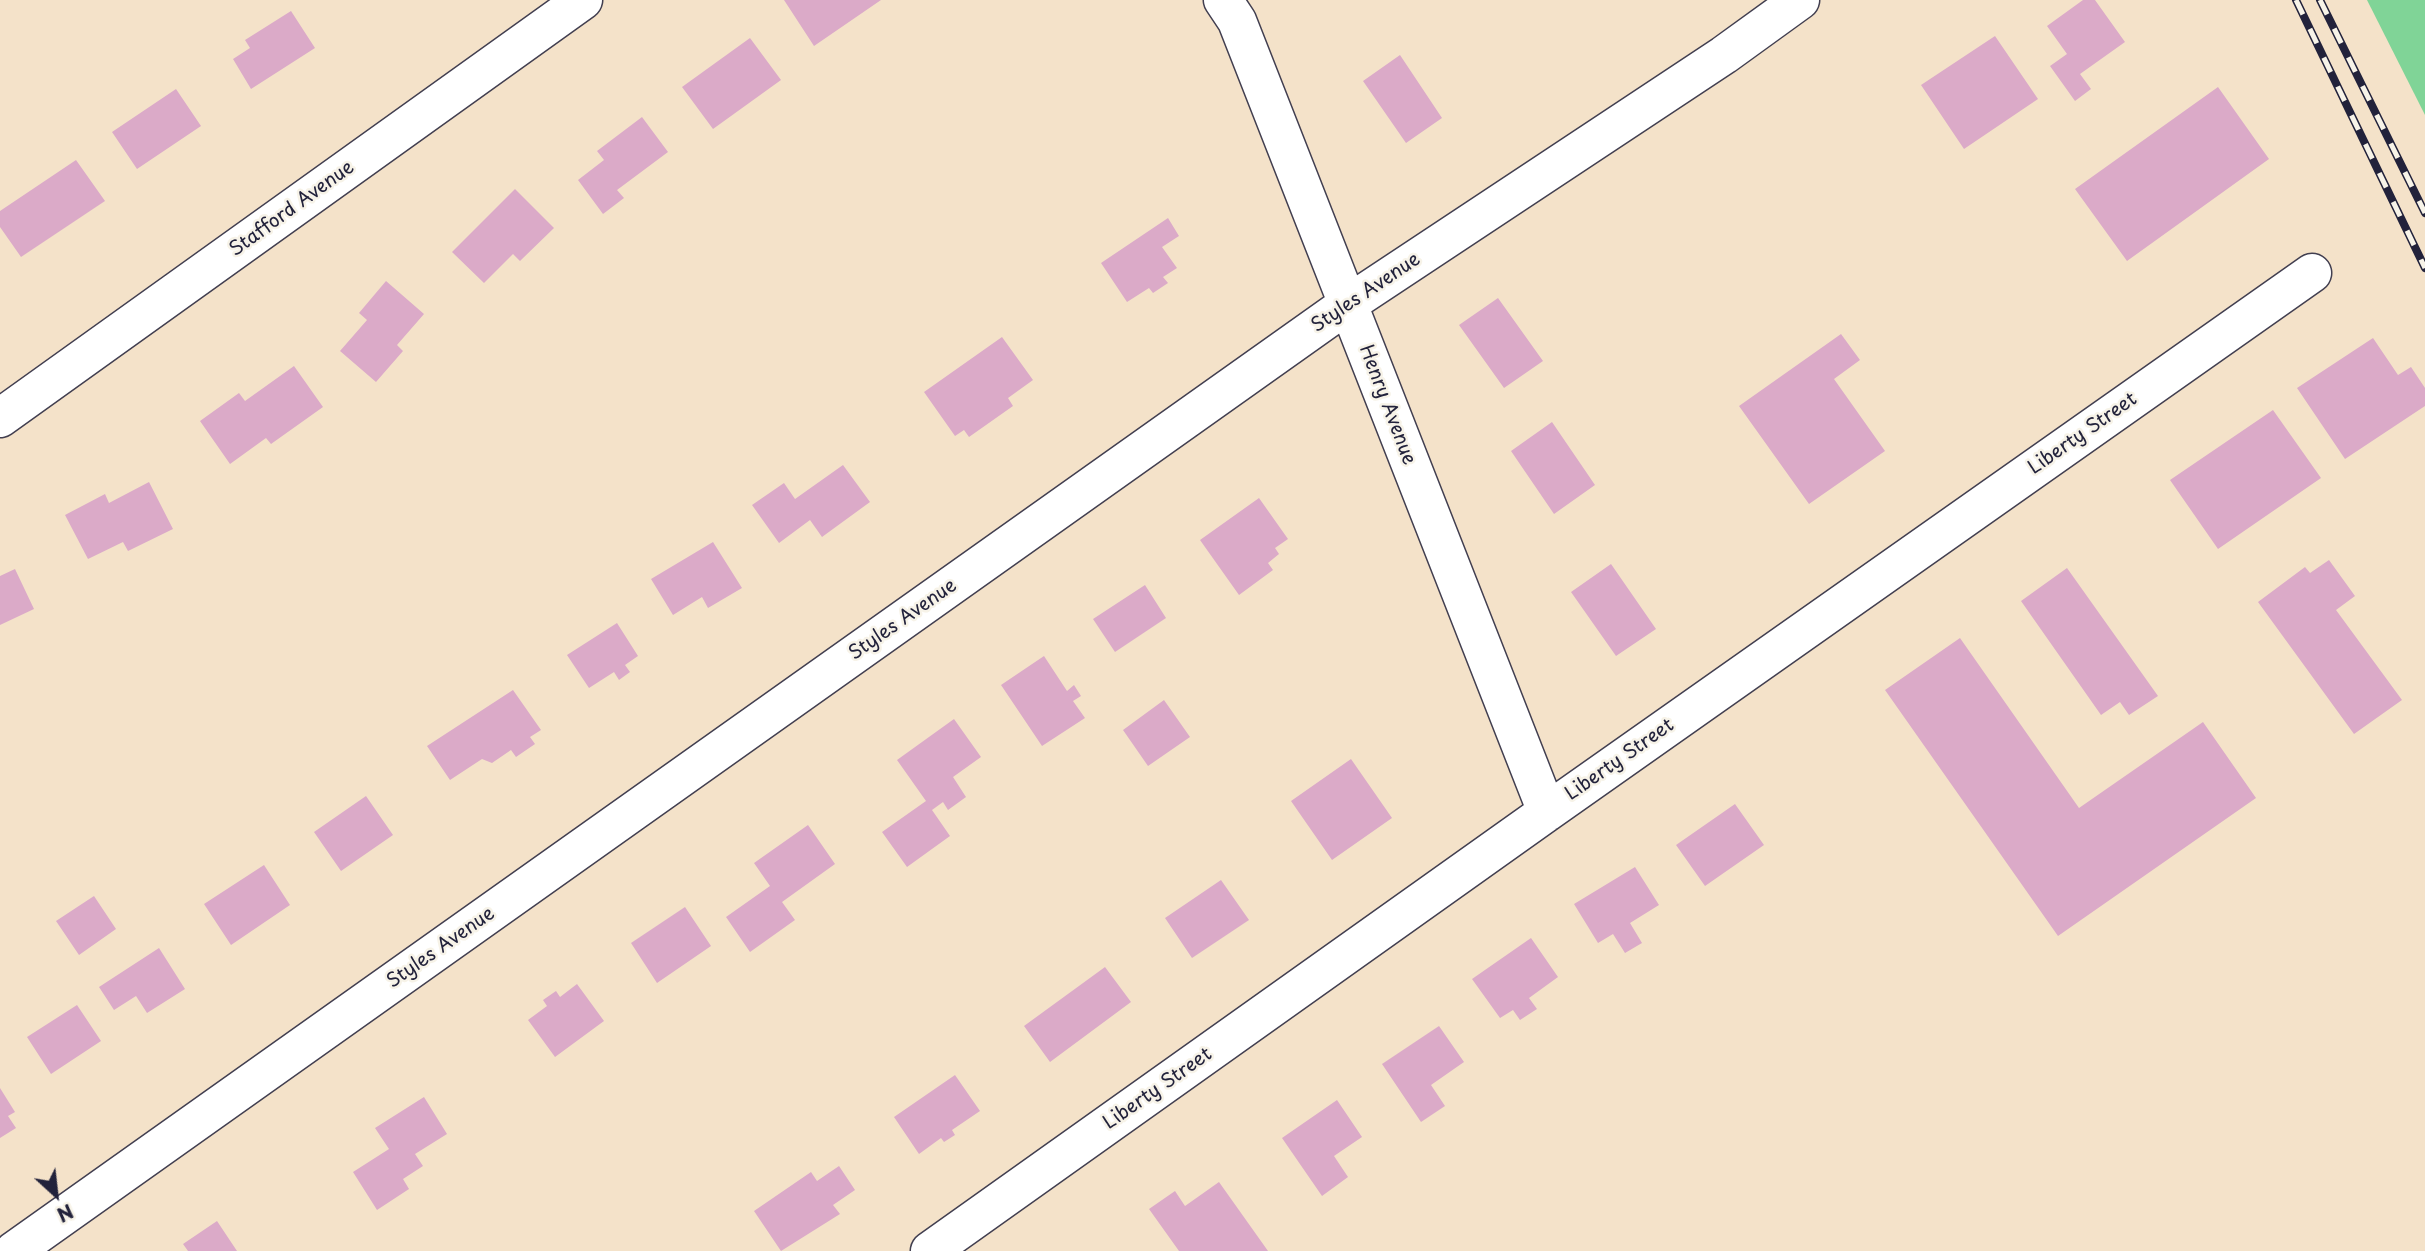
<!DOCTYPE html>
<html>
<head>
<meta charset="utf-8">
<style>
	body { margin:0 }
	#map { position:relative; width:2425px; height:1251px; overflow:hidden; background:#f4e2c9; font-family:"Playpen Sans",sans-serif }
	canvas { display:block }
	.north { position:absolute; left:21px; top:1160px; width:70px; height:70px; -webkit-text-stroke:5px #f7f3e8; paint-order:stroke; rotate:153deg; font-size:19px; font-weight:700; line-height:28px; text-align:center; color:#22223b }
	.north::after { content:''; display:block; margin:auto; width:24px; height:32px; background:#22223b; clip-path:polygon(50% 0,100% 100%,50% 72%,0 100%) }
</style>
</head>
<body>
<div id="map">
<canvas width="2425" height="1251"></canvas>
<div class="north">N</div>
</div>
<script>
const ctx = document.querySelector('canvas').getContext('2d');
ctx.lineJoin = 'round';
function fill(path, color) {
  ctx.fillStyle = color;
  ctx.fill(path, 'evenodd');
}
function trace(path, color, width, dash) {
  ctx.strokeStyle = color;
  ctx.lineWidth = width;
  ctx.lineCap = dash ? 'butt' : 'round';
  ctx.setLineDash(dash || []);
  ctx.stroke(path);
}
function label(font, color, halo, rows, align = 'center') {
  ctx.font = font + ' "Playpen Sans",sans-serif';
  ctx.lineWidth = 5;
  ctx.setLineDash([]);
  ctx.textBaseline = 'middle';
  ctx.strokeStyle = halo;
  ctx.fillStyle = color;
  for (const [text, x, y, turn = 0] of rows) {
    ctx.save();
    ctx.translate(x, y);
    ctx.rotate((+turn || 0) * Math.PI / 180);
    ctx.textAlign = isNaN(turn) ? turn : align;
    if (halo) ctx.strokeText(text, 0, 0);
    ctx.fillText(text, 0, 0);
    ctx.restore();
  }
}
fill(new Path2D(`
	M2367,0h58v115z`), '#80d497');
fill(new Path2D(`
	M784,0h97l-67,46z
	M2083,0h12l30,42 -45,32 11,15 -16,12 -25,-35 17,-12 -20,-28z
	M291,11l24,37 -64,41 -18,-30 17,-11 -5,-8z
	M1995,36l43,63 -74,50 -43,-64z
	M750,38l31,42 -68,49 -31,-42z
	M1400,55l42,63 -36,25 -43,-62z
	M2218,87l51,72 -142,102 -52,-72z
	M176,89l25,37 -64,43 -25,-37z
	M642,117l26,35 -51,38 7,8 -21,16 -25,-34 26,-20 -7,-9z
	M76,160l29,41 -84,56 -21,-30v-16z
	M515,189l39,39 -34,33 -7,-7 -29,29 -32,-31z
	M1168,218l11,18 -17,11 15,21 -14,9 5,6 -15,10 -4,-5 -22,14 -26,-39z
	M386,281l38,33 -27,31 6,6 -27,31 -36,-31 27,-31 -8,-7z
	M1498,298l45,63 -39,27 -45,-63z
	M1841,334l19,26 -26,19 51,72 -76,53 -70,-98z
	M1002,337l31,43 -25,18 5,8 -44,31 -5,-7 -9,6 -31,-44z
	M2373,338l25,37 13,-8 14,21v18l-80,53 -48,-71z
	M294,366l29,41 -52,37 -5,-6 -36,26 -30,-43 39,-28 6,8z
	M2273,410l48,68 -103,71 -48,-69z
	M1552,422l43,63 -41,29 -43,-63z
	M843,465l27,37 -48,35 -12,-17 -31,23 -27,-38 32,-22 11,16z
	M149,482l24,47 -45,22 -5,-9 -35,17 -23,-44 40,-21 4,9z
	M1259,498l29,41 -13,9 4,6 -11,9 5,7 -34,25 -39,-55z
	M713,542l29,46 -34,20 -6,-11 -29,18 -22,-36z
	M2329,560l26,36 -19,14 66,90 -48,34 -96,-132 47,-35 5,6z
	M1611,564l45,65 -40,27 -45,-64z
	M2067,568l91,128 -29,19 -9,-13 -19,13 -80,-114z
	M15,569l19,40 -34,16v-49z
	M1145,585l21,33 -51,34 -22,-33z
	M617,623l21,33 -13,9 5,7 -11,8 -5,-8 -25,16 -22,-33z
	M1960,638l119,170 124,-86 53,76 -198,138 -173,-246z
	M1044,656l23,35 7,-6 7,11 -8,5 12,17 -43,28 -41,-61z
	M513,690l28,40 -11,7 5,7 -19,13 -5,-7 -19,13 -10,-4 -32,21 -23,-34z
	M1164,700l26,37 -42,29 -25,-36z
	M954,719l27,38 -28,20 13,20 -18,13 -5,-8 -11,8 18,26 -43,31 -25,-35 44,-31 -29,-41z
	M1351,759l41,59 -60,42 -41,-59z
	M366,796l27,39 -52,36 -27,-39z
	M1735,804l29,41 -59,41 -29,-41z
	M808,825l27,39 -53,38 13,18 -45,32 -24,-35 44,-31 -16,-23z
	M264,865l26,40 -59,40 -27,-41z
	M1635,867l24,38 -29,18 12,20 -17,10 -12,-19 -15,9 -24,-39z
	M1221,880l28,40 -57,38 -27,-40z
	M94,896l22,33 -37,26 -23,-34z
	M685,907l26,39 -54,37 -26,-40z
	M1531,938l27,39 -29,21 8,11 -17,11 -7,-10 -13,8 -28,-39z
	M159,948l26,41 -38,24 -11,-17 -22,14 -15,-23z
	M1105,967l26,35 -81,60 -26,-36z
	M577,984l27,37 -49,36 -27,-37 19,-14 -4,-6 13,-9 4,6z
	M77,1005l24,36 -50,33 -24,-37z
	M1439,1026l25,36 -33,23 14,21 -24,16 -39,-58z
	M955,1075l25,36 -28,19 3,5 -11,7 -3,-4 -22,16 -25,-37z
	M0,1088l15,24 -7,4 8,12 -16,10z
	M424,1097l23,37 -32,20 8,12 -20,13 6,10 -32,21 -24,-38 36,-23 -14,-21z
	M1337,1100l25,37 -28,19 14,21 -26,19 -40,-58z
	M839,1166l16,24 -22,15 7,9 -59,37 -27,-40 57,-39 6,9z
	M1219,1182l49,69h-89l-30,-42 26,-18 10,15z
	M217,1221l20,30h-49l-5,-7z`), '#dbaac8');
const street = new Path2D(`
	M1223,0l14,21 310,791
	M0,418l583,-418
	M14,1251l1334,-947 376,-249 76,-55
	M930,1251l617,-439 765,-539`);
trace(street, '#423f50', 41);
trace(street, '#fff', 38);
const rail = new Path2D(`
	M2296,0l129,268
	M2320,0l105,213`);
trace(rail, '#22223b', 8);
trace(rail, '#f7f3e8', 5, [16]);
label('19px', '#22223b', '#f7f3e8', [
	["Stafford Avenue",292,209,-36],
	["Styles Avenue",1366,293,-34],
	["Henry Avenue",1387,405,69],
	["Liberty Street",2083,434,-35],
	["Styles Avenue",903,620,-35],
	["Liberty Street",1620,760,-35],
	["Styles Avenue",441,948,-35],
	["Liberty Street",1158,1089,-35]
]);
</script>
</body>
</html>
